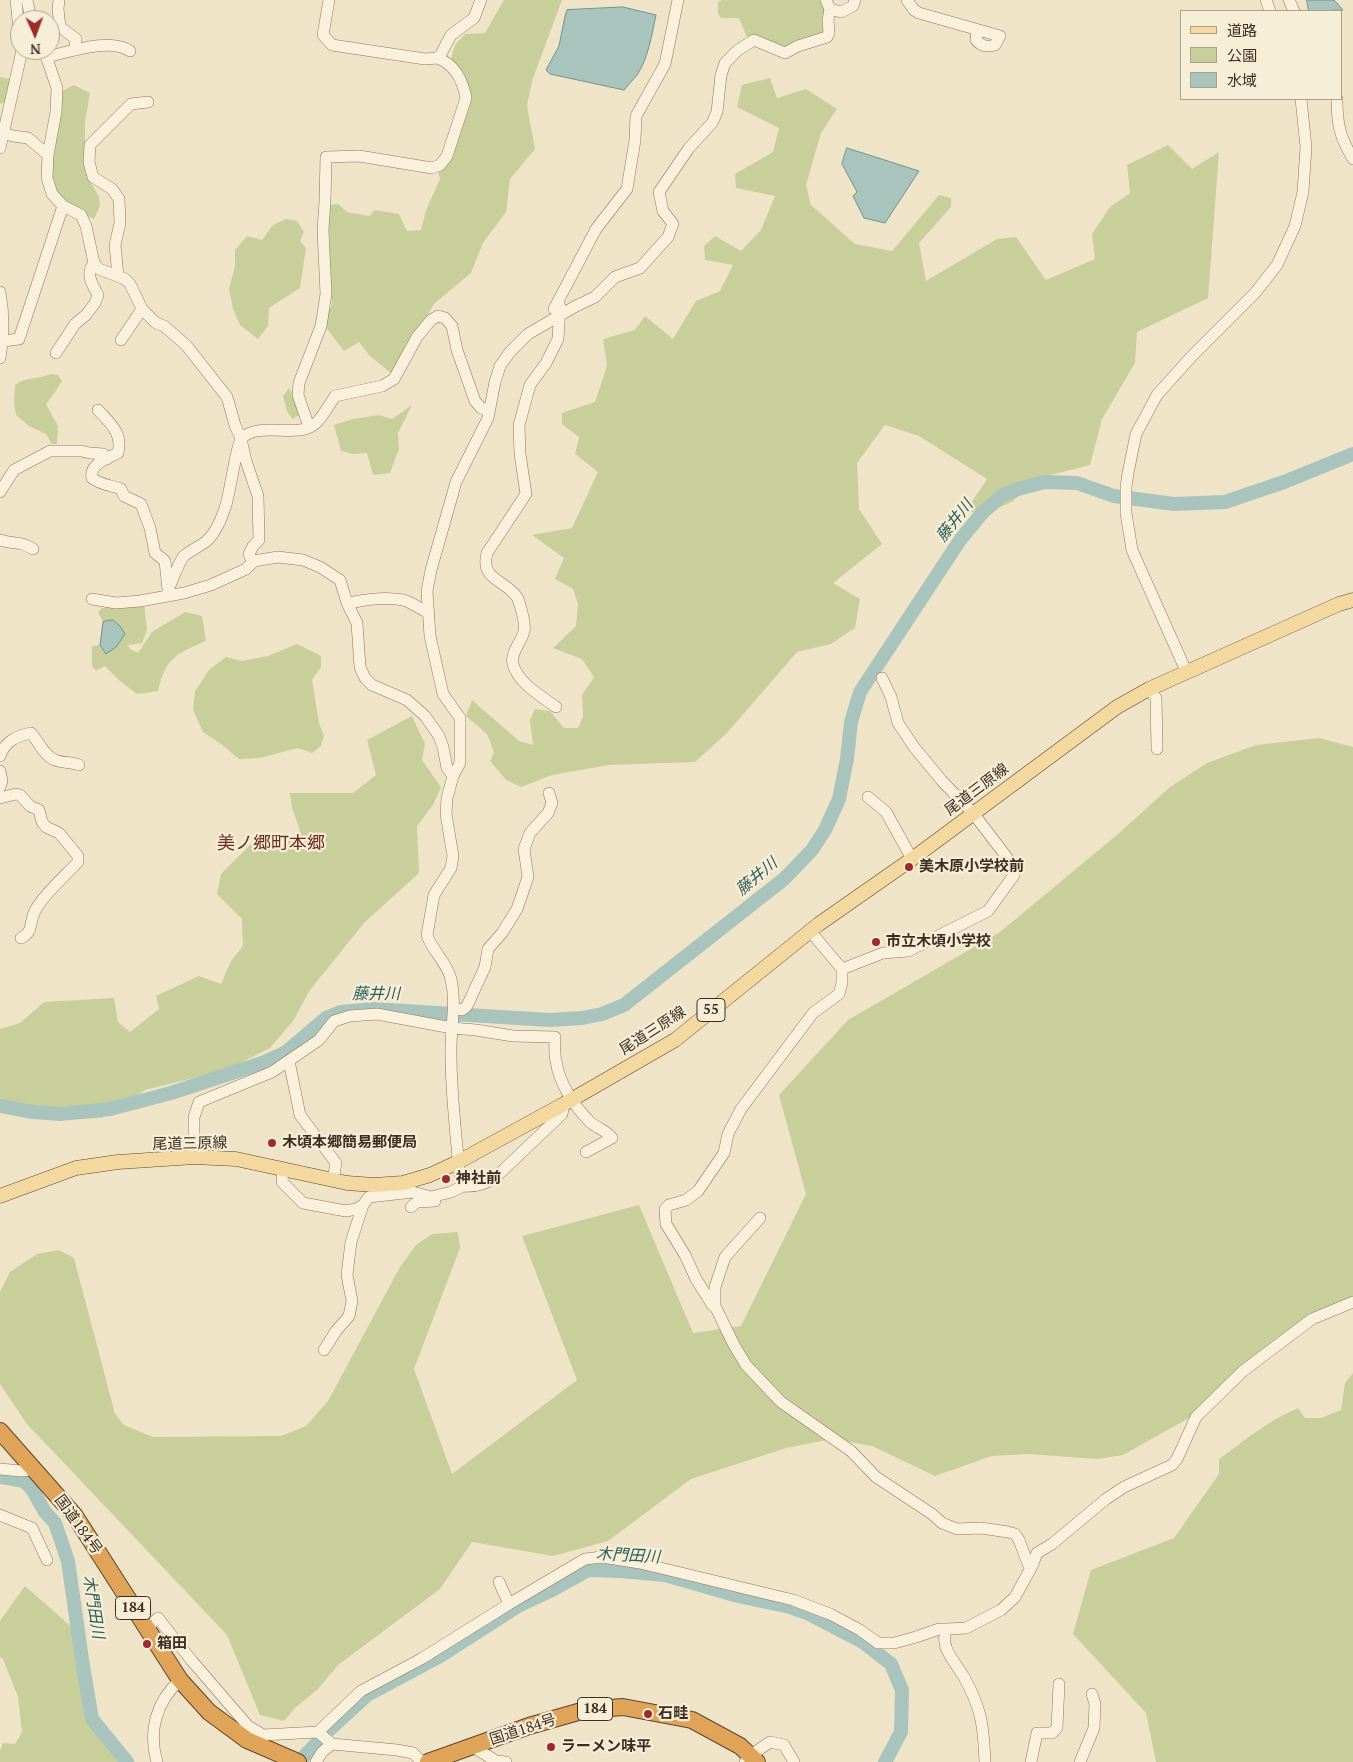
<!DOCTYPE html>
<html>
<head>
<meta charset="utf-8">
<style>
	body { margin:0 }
	#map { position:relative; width:1353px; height:1762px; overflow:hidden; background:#f0e4c8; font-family:"PT Serif","Noto Sans JP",serif }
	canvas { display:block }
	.legend { position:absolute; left:1180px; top:10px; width:162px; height:90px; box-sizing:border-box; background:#f7eed8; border:1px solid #ada18e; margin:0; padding:6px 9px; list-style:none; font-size:15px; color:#3d2e20 }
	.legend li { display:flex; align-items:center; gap:10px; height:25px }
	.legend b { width:25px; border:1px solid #ada18e }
	.north { position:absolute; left:10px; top:10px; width:50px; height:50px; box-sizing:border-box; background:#f7eed8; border:1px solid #ada18e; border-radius:50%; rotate:178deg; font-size:14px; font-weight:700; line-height:20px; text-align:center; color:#3d2e20 }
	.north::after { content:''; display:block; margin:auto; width:18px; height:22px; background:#9e2a2b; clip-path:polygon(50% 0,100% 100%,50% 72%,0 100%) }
</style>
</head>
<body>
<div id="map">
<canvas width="1353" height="1762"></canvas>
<ul class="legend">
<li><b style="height:6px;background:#f3d9a0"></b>道路</li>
<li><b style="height:14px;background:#c9cf9b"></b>公園</li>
<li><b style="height:14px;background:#a9c4bc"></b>水域</li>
</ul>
<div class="north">N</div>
</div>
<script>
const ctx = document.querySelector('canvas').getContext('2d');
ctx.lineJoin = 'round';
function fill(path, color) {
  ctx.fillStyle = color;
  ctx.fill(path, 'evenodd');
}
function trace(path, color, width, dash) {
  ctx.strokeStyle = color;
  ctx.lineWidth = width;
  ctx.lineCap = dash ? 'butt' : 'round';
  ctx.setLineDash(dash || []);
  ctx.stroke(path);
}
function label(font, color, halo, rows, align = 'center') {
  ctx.font = font + ' "PT Serif","Noto Sans JP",serif';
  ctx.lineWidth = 4.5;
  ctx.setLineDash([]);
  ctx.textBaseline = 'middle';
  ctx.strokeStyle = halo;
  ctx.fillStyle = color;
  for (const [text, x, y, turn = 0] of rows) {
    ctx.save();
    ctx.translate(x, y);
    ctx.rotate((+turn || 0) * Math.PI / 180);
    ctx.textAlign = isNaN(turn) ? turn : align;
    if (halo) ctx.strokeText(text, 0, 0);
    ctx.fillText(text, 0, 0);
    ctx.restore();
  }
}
fill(new Path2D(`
	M504,0h58l-30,81 -5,25 8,43 -25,30 -4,33 -23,31 -12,30 -37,31 -42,70 -22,-18 -11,-14 -15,9 -22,-29 10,-17 -4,-100 10,-1 9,8 22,4 6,-6 24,4 8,17 14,-1 5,-20 14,-31 -2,-6 10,-10 19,-81 -16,-23 4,-14 10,-11 20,-1z
	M722,0h99l4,10 1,22 -41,18 -11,-8 -14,-3 -5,-4 -8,2 -8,-19h-18l-3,-4v-12z
	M0,77l10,2 -5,23 -5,2z
	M770,78l7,20 29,-9 31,20 -16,24 -15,52 5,20 44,39 37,7 47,-56 12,3v9l-32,36 7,38 71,-42 19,-2 30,43 49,-21 -3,-25 18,-27 20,-14 -3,-28 41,-20 24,24 27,-17 -11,146 -71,34 -2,31 -33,56 -12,46 -55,14 -23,23 -22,9 -25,1 22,-33 -68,-43 -34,-11 -28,38 2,46 23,35 -49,39 27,16 -5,29 -24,16 -34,8 -70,81 -32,29 -86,3 -57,10 -31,12 -15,-7 -16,-19 4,-9 -7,-18 -21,-18 6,-16 47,41 14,4 -3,-25 5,-11 15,2 14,17h14l5,-11 -1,-22 12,-18 -12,-18 -29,-11 23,-22 2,-22 -5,-15 -18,-10 9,-21 -32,-23 40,-7 26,-56 -23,-18 4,-17 -17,-13v-11l33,-11 12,-36 -4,-27 32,-9 10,-14 28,23 23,-38 24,-10 13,-26 -28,-5 -1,-14 11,-10 26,15 20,-21 14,-34 -39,-8 -1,-14 38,-22 6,-24 -42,-21 5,-22z
	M74,85l16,8 -5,30v49l14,25 1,9 -6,13c-24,-12 -35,-14 -43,-42l9,-85z
	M286,219l11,2 7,11 -4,9 6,7 -6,40 -31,20 -1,18 -10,13 -18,-14 -7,-16 -4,-20 6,-23v-16l12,-14 15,4 11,-15z
	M51,374l7,1 4,6 -7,11 -9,12 12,22 -1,18h-5l-6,-10 -17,-8 -13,-11 -2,-12 1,-18c10,-8 25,-6 36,-11z
	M289,388l9,16 2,11 -8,4 -5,-8 -4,-15z
	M412,405l-14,28 1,16 -9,24 -17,2 -6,-22 -14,1 -12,-3 -7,-26 19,-6 26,-4 13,4z
	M144,603l3,27 -5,13 -14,2 2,4 8,4 14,-21 33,-20 17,4 4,25c-30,13 -40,16 -48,50l-21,3 -17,-13 -15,-15 -9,5 -4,-5v-20l8,-1 6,9 10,-7 -3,-27 -10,2 -5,-10 4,-4z
	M297,644l24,12v11l-9,13 7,43 5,13 -3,10 -9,7 -14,-5 -38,10 -21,1 -18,-15 -18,-12 -10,-22 2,-19 14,-21 17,-13 16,4 26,-5z
	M412,716l13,28 -3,16 19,27 -8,18 -16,21 2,47 -55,50 -54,67 -17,31 -23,27 -32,16 -41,13 -52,13 -43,28 -50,2 -52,-9v-82l20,-6 24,-21 70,-4 4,24 12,10 29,-23 -3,-13 43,-20 22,8 10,-23 12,-15 -1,-27 -25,-25 4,-20 38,-38 24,10 17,-15 -8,-23 -2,-15h63l23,-18 -9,-35z
	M1319,738l34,9v551l-105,64 -59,56 -66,37 -25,4 -70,-5 -36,2 -57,20 -63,-30 -40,-7 -46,9 -95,31 -83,62 -55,15 -81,-14 -32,47 -102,76 -20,24 -23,19 -11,13 -24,-6 -33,-80 -200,-211 -27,-40v-92l10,-20 27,-18 22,-4 15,8 41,156 9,11 29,12 128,-1 25,-10 22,-25 72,-134 16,-22 16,-11 26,-2 2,16 -46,121 38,105 125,-94 -55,-144 117,-31 54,128 48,-7 65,-132 -27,-99 69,-75 152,-88 118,-98 52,-47 37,-24 49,-18z
	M1353,1373v389h-197l-10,-49 -73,-79 18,-64 83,-32 45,-64v-15c25,-18 50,-39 79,-51l7,10h16l20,-8 4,-27z
	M25,1586l49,43 11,88 35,45h-120v-11l3,-8 12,1 7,-12 -4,-35 -15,-38 -3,-2v-36z`), '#c9cf9b');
const water = new Path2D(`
	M1307,0h27l9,10 -34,1z
	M623,7l33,8c-4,19 -8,44 -19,60 -4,5 -9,10 -13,15l-74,-16 -4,-4 13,-24 6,-30 2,-6z
	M847,148l72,23 -34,52 -21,-5 -11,-22 4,-4 -15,-28z
	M113,620l7,6 5,8 -9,13 -10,7 -6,-9 3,-23z`);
fill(water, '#a9c4bc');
trace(water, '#6f938a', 1);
trace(new Path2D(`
	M0,1106l33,6 27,2 50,-5 61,-16 91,-30 24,-11 40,-34 15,-6 32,-3 176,11 33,-2 20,-4 22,-9 160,-126 28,-29 13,-20 14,-31 8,-40 4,-37 9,-30 100,-152 23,-28 20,-17 15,-6 27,-7 32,1 37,13 60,8 51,-2 59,-20 69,-28
	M0,1477l24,4 8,8 13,23 10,11 13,38 15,105 9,53 35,43
	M299,1762l30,-32 38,-35 73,-39 78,-50 32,-15 38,-21 32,1 45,4 73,21 52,11 19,7 54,28 28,22 11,26 -1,42 -16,30`), '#a9c4bc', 14);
const minor = new Path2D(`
	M16,0l4,42
	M27,0l4,20
	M59,0l-1,9 2,18 16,12 -1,11
	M329,0l-6,35 9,10 93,14 12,-1 4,-4 10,-19 23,-17 7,-18
	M826,0l4,9 11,3 12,-6 2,-6
	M907,0l7,10 5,3 81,23 -5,9c-8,2 -13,2 -19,-5l1,-10
	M1266,0l4,11
	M1289,0l5,11
	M44,50l13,38 -1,24 -8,43 -1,23 5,16 11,12
	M46,57c23,-5 64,-20 84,-6
	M1337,99c0,26 3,38 16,60
	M3,133l10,3 15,2 20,17
	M0,148l21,-93v-5
	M118,276l-3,-31 5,-22 -1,-24 -7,-10 -19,-12 -4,-15 1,-17 41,-41 17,-2
	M0,292c4,22 4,43 0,66
	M554,309l42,-80 31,-40 8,-49 1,-24 29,-52 13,-64
	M121,340l21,-31
	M3,341l16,-2 44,-133 18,9 5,11 8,37 5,6 26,10 5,5 12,25 14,14 8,3 22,19 41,52 8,28 6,14 5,22 12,35 1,44 -6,6 -4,8 2,5 3,2
	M56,353l19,-29 11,-9 9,-12 3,-8c-6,-11 -13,-21 -4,-32
	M98,410c12,13 25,23 20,43 -10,5 -29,11 -26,25 9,7 18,7 29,11l3,7 17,8 9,24 5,25 10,8 3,29
	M309,427l-11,-32 1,-12 22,-57 5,-32 -3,-64 2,-29 1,-44 33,-1 73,12 8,-3 7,-9 19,-58c-3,-17 -12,-35 -29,-40
	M0,492l14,-22 36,-19h31l9,2 13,1 4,5
	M0,540c14,5 19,0 33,9
	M169,596l-1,-6c4,-8 11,-29 16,-34 6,-5 14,-9 20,-13 10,-7 17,-23 21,-35 5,-13 11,-64 17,-70 18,-17 56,1 73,-14 8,-7 14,-19 20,-28l47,-10 12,-7 23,-42 14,-17 7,-4 7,2 7,8 5,24 18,51 6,7 8,3
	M92,599l24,4 24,-2 44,-8 27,-8 35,-16 8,-8 24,-4 25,3 17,7 20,13 7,23 10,20 3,44 5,11 7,7 35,15 18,16 14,20 4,11 4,21 6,8
	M354,602c15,-3 34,-5 49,-2 9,2 16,9 25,12
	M1187,673l-55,-123 -6,-37v-26l2,-14 8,-39 21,-39 34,-38 64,-64 22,-28 18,-39 8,-34 3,-45 -5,-48
	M1149,689l7,9 1,51
	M556,707c-14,-10 -39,-25 -43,-43 -3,-12 9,-22 11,-33 2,-6 -4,-28 -7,-34 -13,-18 -37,-17 -30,-44l39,-59 -6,-40 -1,-29 11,-40 16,-22 12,-24 2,-32 -2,-5
	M0,756c5,-15 17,-20 31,-23 8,9 13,23 24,27 7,3 16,2 24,5
	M0,771l2,10 -2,6
	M868,797l18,15 26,47
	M0,798l16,-4 4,1 10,11 9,4 3,12 4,5 13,6 19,23v6c-12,13 -34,32 -42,47 -8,13 -1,22 -15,29
	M810,931l32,38 41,-16 25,-2 80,-40 26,-36 -2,-11 -39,-51 -31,-32 -28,-34 -16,-24 -7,-26 -9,-19
	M454,1008l8,2 5,-4 18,-39 3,-18 14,-16 15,-24 11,-32 -4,-28 6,-16 18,-20 4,-10 -3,-10
	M289,1061l11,54 36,48 -3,17
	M564,1104l-2,10 -63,60c-11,9 -21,13 -36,12l-4,-16c-3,-38 -8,-76 -8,-115 -1,-26 6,-50 0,-76 -4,-17 -19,-28 -24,-44l7,-40 17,-27 2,-12 -7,-42 1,-16 6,-22 7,-13v-45l-17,-24 -13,-58 -3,-45 4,-21 25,-88 32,-64 7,-36 5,-16 10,-14 18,-18 48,-28 19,-9 20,-20 25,-9 28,-31 5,-13 -10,-13 -4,-19 30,-44 23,-25 5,-11 4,-37 4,-12 13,-13 16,-10 31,13 13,-7 29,-9 2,-4 -1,-13 2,-11
	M194,1157v-40l5,-15 73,-30 47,-32 15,-19 16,-5 27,-2 75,14 24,2 37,6 42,1c0,7 -1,16 1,24 3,22 18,45 34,61 7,6 17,9 22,16l-26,14
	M283,1169l-1,13 21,21 43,8 10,-2 7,-4
	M411,1207l6,-5 18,-1
	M760,1218l-35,39 -10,30v19l19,39 12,20 35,37 70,49 25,26 56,37 10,9 15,6 24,-1 27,4 7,2 4,6 9,24 4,2
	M715,1306h-2l-17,-27 -11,-24 -19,-31 -1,-15 4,-4 17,-5 12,-9 26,-38 4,-19 13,-25 72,-96 26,-19 3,-11v-14
	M324,1350l12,-19 13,-15 3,-15 -5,-26 4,-33 12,-37 6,-8 44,-5 18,5 20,-5 12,-6
	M0,1469l21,2 14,-2
	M0,1515l32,13 15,32
	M499,1582l10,22
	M147,1628l11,-10 34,43 56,65 15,9 55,-3 14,12 65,6 16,3 9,9
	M318,1732l43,-41 60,-32 88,-55 76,-45 17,-2 38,6 153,37 37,14 30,16 18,13h16l22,-6 23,-8h8
	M473,1747l23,14 10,1
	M157,1762c-9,-31 -1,-60 23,-82
	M316,1762l6,-10 10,-8
	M745,1762l6,-7 19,-13 14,3 10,17
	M985,1762c-1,-16 -1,-34 -6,-50 -3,-11 -9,-24 -15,-35 -8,-14 -26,-31 -17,-48l19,-1 35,-18 14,-13 17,-31 5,-13 15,-9 54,-45 18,-12 48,-22 5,-6 19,-42 47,-46 69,-52 41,-17
	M1031,1762l6,-29h15l5,-5 2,-44
	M1080,1762l14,-34 1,-24 -3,-10`);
const major = new Path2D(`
	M0,1196l76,-28 42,-6 76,-5 42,2 111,24 27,2 29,-2 27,-8 28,-13 106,-58 111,-64 144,-116 93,-65 205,-152 32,-18 190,-85 14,-4`);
const highway = new Path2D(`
	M0,1431l75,85 105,164 29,32 38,28 51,22
	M428,1762l101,-36 56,-16 38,-3 69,13 48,26 17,16`);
trace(minor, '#8d765c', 12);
trace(major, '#5b4430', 15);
trace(highway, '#5b4430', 18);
trace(minor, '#faf1dc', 11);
trace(major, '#f3d9a0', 14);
trace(highway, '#e0a458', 16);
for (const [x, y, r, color] of [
	[909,867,5,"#9e2a2b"],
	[876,942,5,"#9e2a2b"],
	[272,1143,5,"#9e2a2b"],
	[446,1179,5,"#9e2a2b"],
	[147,1644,5,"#9e2a2b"],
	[648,1714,5,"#9e2a2b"],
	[551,1747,5,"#9e2a2b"]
]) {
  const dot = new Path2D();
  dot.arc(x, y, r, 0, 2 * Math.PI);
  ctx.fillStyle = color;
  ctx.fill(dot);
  trace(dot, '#f7eed8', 2);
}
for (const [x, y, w] of [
	[711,1010,28],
	[133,1608,35],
	[595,1709,35]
]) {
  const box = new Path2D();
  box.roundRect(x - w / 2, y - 11.5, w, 23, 4);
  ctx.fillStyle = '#f7eed8';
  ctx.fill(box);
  trace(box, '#3d2e20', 1);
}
label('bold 14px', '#3d2e20', null, [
	["55",711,1010],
	["184",133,1608],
	["184",595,1709]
]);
label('15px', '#3d2e20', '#f7eed8', [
	["尾道三原線",977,790,-37],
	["尾道三原線",653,1031,-33],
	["尾道三原線",190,1144,-1],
	["国道184号",78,1525,54],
	["国道184号",523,1730,-18]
]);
label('bold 15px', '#3d2e20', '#f7eed8', [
	["美木原小学校前",919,867],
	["市立木頃小学校",886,942],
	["木頃本郷簡易郵便局",282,1143],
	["神社前",456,1179],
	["箱田",157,1644],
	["石畦",658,1714],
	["ラーメン味平",561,1747]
], 'left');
label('italic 16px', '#2f5d5a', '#f7eed8', [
	["藤井川",955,521,-52],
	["藤井川",757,877,-40],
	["藤井川",376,994],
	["木門田川",628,1556,3],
	["木門田川",93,1607,81]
]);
label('18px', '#6b2e1e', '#f7eed8', [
	["美ノ郷町本郷",271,844]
]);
</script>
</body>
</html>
